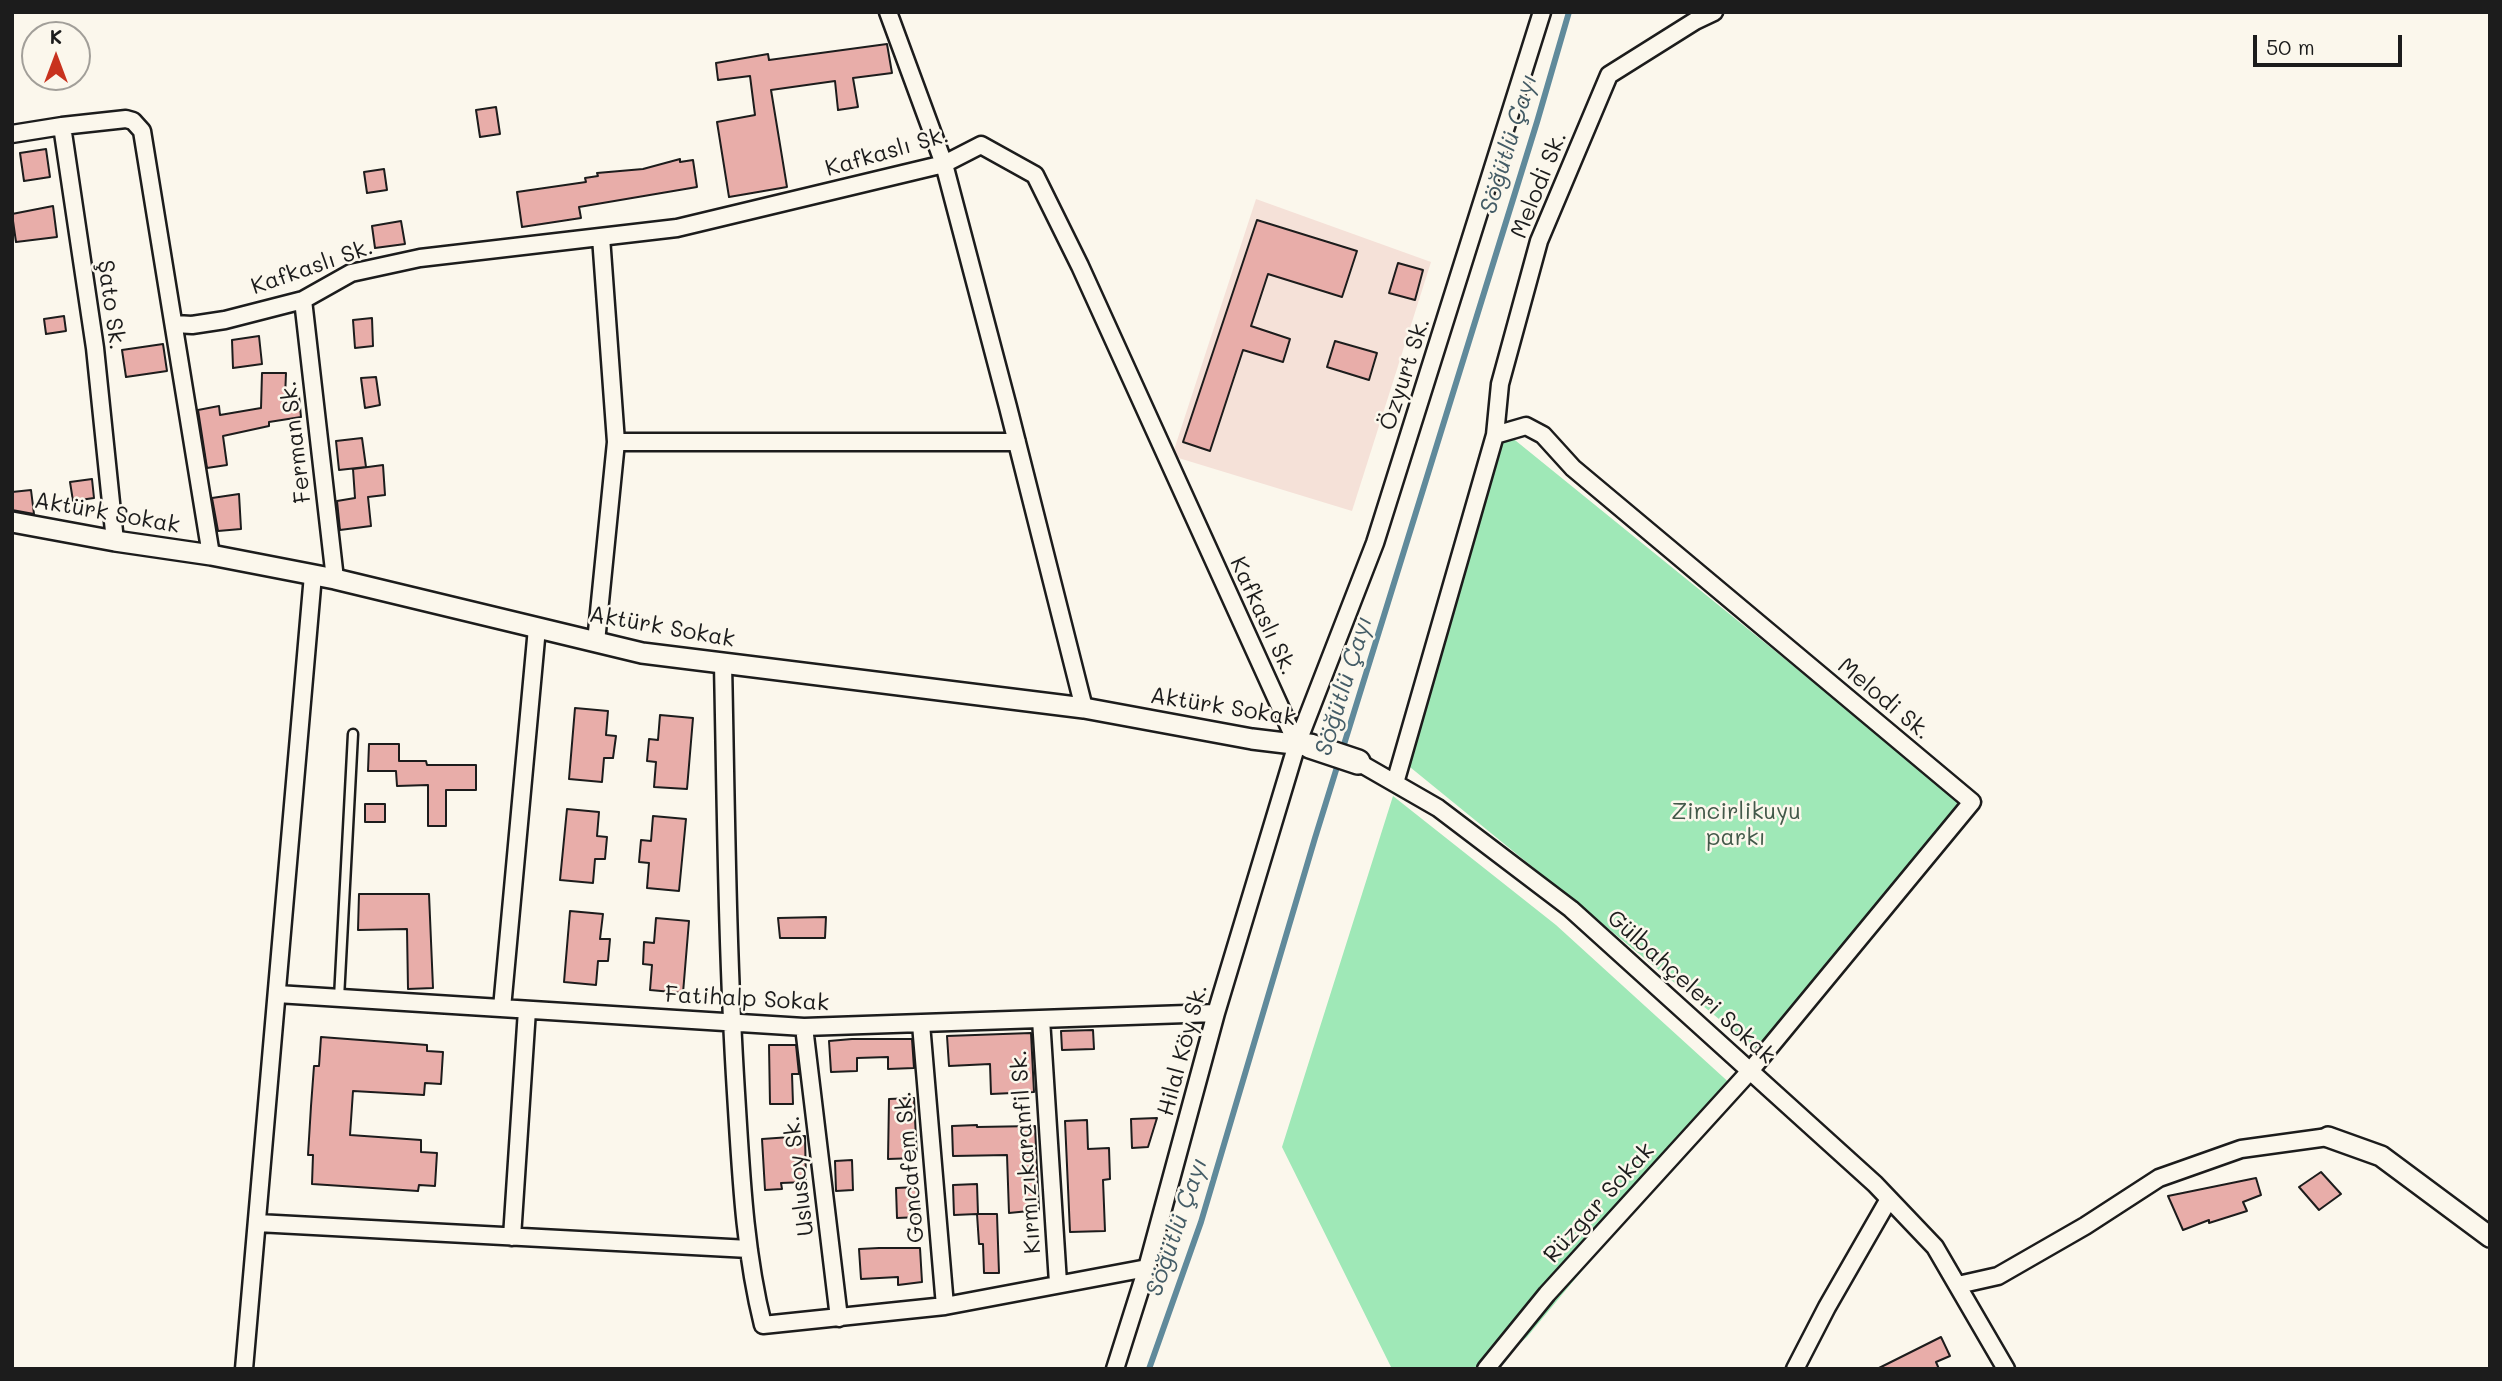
<!DOCTYPE html>
<html>
<head>
<meta charset="utf-8">
<style>
	body { margin:0 }
	#map { position:relative; width:2502px; height:1381px; overflow:hidden; background:#fbf7ec; font-family:Mali,sans-serif }
	canvas { display:block }
	.frame { position:absolute; inset:0; border:14px solid #1c1c1c; pointer-events:none }
	.north { position:absolute; left:21px; top:21px; width:70px; height:70px; box-sizing:border-box; background:#fbf7ec; border:2px solid #a29f99; border-radius:50%; rotate:0deg; font-size:19px; font-weight:700; line-height:28px; text-align:center; color:#1c1c1c }
	.north::after { content:''; display:block; margin:auto; width:24px; height:32px; background:#c8321e; clip-path:polygon(50% 0,100% 100%,50% 72%,0 100%) }
	.scale { position:absolute; left:2253px; top:35px; width:149px; height:32px; box-sizing:border-box; border:4px solid #1c1c1c; border-top:0; padding-left:9px; font-size:21px; line-height:24px; white-space:nowrap; color:#1c1c1c; -webkit-text-stroke:5px #fbf7ec; paint-order:stroke }
</style>
</head>
<body>
<div id="map">
<canvas width="2502" height="1381"></canvas>
<div class="frame"></div>
<div class="north">K</div>
<div class="scale">50 m</div>
</div>
<script>
const ctx = document.querySelector('canvas').getContext('2d');
ctx.lineJoin = 'round';
function fill(path, color) {
  ctx.fillStyle = color;
  ctx.fill(path, 'evenodd');
}
function trace(path, color, width, dash) {
  ctx.strokeStyle = color;
  ctx.lineWidth = width;
  ctx.lineCap = dash ? 'butt' : 'round';
  ctx.setLineDash(dash || []);
  ctx.stroke(path);
}
function label(font, color, halo, rows, align = 'center') {
  ctx.font = font + ' Mali,sans-serif';
  ctx.lineWidth = 5;
  ctx.setLineDash([]);
  ctx.textBaseline = 'middle';
  ctx.strokeStyle = halo;
  ctx.fillStyle = color;
  for (const [text, x, y, turn = 0] of rows) {
    ctx.save();
    ctx.translate(x, y);
    ctx.rotate((+turn || 0) * Math.PI / 180);
    ctx.textAlign = isNaN(turn) ? turn : align;
    if (halo) ctx.strokeText(text, 0, 0);
    ctx.fillText(text, 0, 0);
    ctx.restore();
  }
}
fill(new Path2D(`
	M1256,199l175,63 -79,249 -180,-55z`), '#f5e1d8');
fill(new Path2D(`
	M1505,432l460,373 -208,245 -352,-287z
	M1393,796l163,129 178,162 -207,250 -38,32h-97l-110,-222z`), '#9fe8b7');
trace(new Path2D(`
	M1149,1369l52,-147 114,-384 222,-716 32,-110`), '#608a9b', 6);
const building = new Path2D(`
	M887,44l5,29 -39,5 5,29 -20,3 -3,-29 -64,9 16,97 -58,10 -12,-75 38,-7 -5,-39 -32,4 -2,-17 52,-9 1,6z
	M496,107l4,27 -20,3 -4,-27z
	M46,149l4,28 -26,4 -4,-28z
	M680,159v3l13,-2 4,27 -118,20 2,11 -59,9 -5,-35 69,-10 -1,-4 13,-2 -1,-3 46,-4z
	M384,169l3,21 -20,3 -3,-21z
	M53,206l4,31 -41,5 -4,-28z
	M1257,220l100,31 -15,46 -74,-23 -17,52 39,13 -7,23 -40,-12 -33,101 -27,-9z
	M401,221l4,23 -30,4 -3,-22z
	M1398,263l25,7 -8,30 -26,-7z
	M64,316l2,15 -20,3 -2,-15z
	M372,318l1,28 -18,2 -2,-28z
	M259,336l3,28 -29,4 -1,-28z
	M1335,341l42,12 -8,27 -42,-13z
	M163,344l4,27 -41,6 -4,-27z
	M262,373h24l-1,25 14,-2 2,21 -32,5v4l-46,10 4,29 -20,3 -9,-58 21,-4 1,9 41,-7z
	M376,377l4,28 -15,3 -4,-30z
	M362,438l4,29 -27,3 -3,-29z
	M383,465l2,30 -17,2 3,29 -31,4 -3,-29 18,-3 -2,-29z
	M92,479l2,19 -21,3 -3,-19z
	M31,490l3,24 -22,-4v-18z
	M239,494l2,35 -23,2 -6,-33z
	M575,708l33,3 -2,24 10,1 -3,22h-9l-2,24 -33,-3z
	M660,715l33,3 -6,71 -33,-2 2,-25 -9,-1 2,-22 9,1z
	M369,744h30v17h27l1,4h49v25h-30v36h-18v-41l-31,1 -1,-15h-28z
	M365,804h20v18h-20z
	M567,809l32,3 -2,24 10,1 -2,22h-10l-2,24 -33,-3z
	M653,816l33,3 -7,72 -32,-3 2,-25 -10,-1 2,-22 10,1z
	M359,894h70l4,94 -25,1 -1,-60 -49,1z
	M570,911l33,3 -3,25h10l-2,22h-10l-2,24 -32,-3z
	M826,917l-1,21h-45l-2,-20z
	M656,918l33,3 -6,72 -33,-3 2,-25 -9,-1 1,-22 10,1z
	M1093,1030l1,19 -32,1 -1,-19z
	M1031,1033l3,59 -43,2 -1,-30 -41,2 -2,-30z
	M321,1037l106,8v6l16,1 -2,32 -16,-1 -1,12 -71,-4 -3,44 71,5v12l16,1 -2,33 -16,-1 -1,6 -106,-7 1,-29h-5l3,-49 3,-40h5z
	M852,1039h60l2,29 -26,1v-12l-31,1v13l-26,1 -2,-31z
	M769,1045h27l3,29h-7l1,30h-23z
	M914,1098l3,60 -29,1 1,-60z
	M1157,1118l-9,29 -16,1 -1,-29z
	M1087,1120l1,29 21,-1 1,31 -7,1 2,51 -35,1 -5,-111z
	M977,1125v2l58,-1 4,84 -30,3 -2,-58 -54,1 -1,-30z
	M805,1136l1,46 -25,1 1,6 -17,1 -3,-51z
	M852,1160l1,30 -17,1 -1,-30z
	M2321,1172l20,22 -22,16 -20,-23z
	M2256,1178l5,17 -18,7 4,9 -38,12v-3l-26,10 -15,-34z
	M977,1184l1,30h19l2,59h-15l-1,-29h-4l-2,-30 -23,1 -1,-30z
	M918,1187l2,30 -23,1 -1,-30z
	M879,1248h41l2,34 -24,3v-8l-37,2 -2,-30z
	M1941,1337l9,19 -14,6 3,7h-62z`);
fill(building, '#e8ada9');
trace(building, '#1c1c1c', 2);
const service = new Path2D(`
	M339,998l14,-264`);
const minor = new Path2D(`
	M888,12l56,152 64,243 76,301
	M62,126l64,-7 7,2 9,10 69,424
	M12,134l50,-8 33,222 20,193
	M303,300l32,279
	M175,324l17,1 33,-5 78,-20 48,-27 69,-15 257,-30 267,-64 37,-19 54,30 45,91 217,478
	M1495,435l5,-51 39,-143 70,-166 86,-54 19,-9
	M616,442h401
	M596,642l20,-200 -15,-205
	M723,664c3,143 4,286 13,429 5,78 8,156 27,232l182,-19 202,-38
	M1358,762l80,46 133,101 304,275 60,63 71,122
	M1395,783l100,-348 31,-9 17,9 30,33 399,334 -222,269 -203,223 -61,75
	M277,994l527,33 412,-14
	M502,1008l35,-380
	M1041,1019l17,264
	M921,1024l24,282
	M804,1027l35,291
	M257,1223l492,26
	M512,1237l15,-227
	M1958,1285l40,-9 87,-50 74,-48 82,-29 87,-12
	M244,1369l69,-794
	M1115,1369l32,-101 69,-255 81,-269 78,-201 167,-531
	M1795,1369l32,-62 62,-108`);
const tertiary = new Path2D(`
	M12,522l103,19 96,14 124,24 307,74 442,55 168,31 58,7
	M2328,1137l53,19 109,81`);
const secondary = new Path2D(`
	M1310,746l48,16`);
trace(service, '#1c1c1c', 13);
trace(minor, '#1c1c1c', 21);
trace(tertiary, '#1c1c1c', 24);
trace(secondary, '#1c1c1c', 28);
trace(service, '#fbf7ec', 8);
trace(minor, '#fbf7ec', 16);
trace(tertiary, '#fbf7ec', 19);
trace(secondary, '#fbf7ec', 23);
label('23px', '#1c1c1c', '#fbf7ec', [
	["Kafkaslı Sk.",887,152,-16],
	["Melodi Sk.",1539,185,-68],
	["Kafkaslı Sk.",312,267,-19],
	["Şato Sk.",111,305,82],
	["Özyurt Sk.",1405,374,-72],
	["Ferman Sk.",296,442,-97],
	["Aktürk Sokak",107,513,10],
	["Kafkaslı Sk.",1263,616,65],
	["Aktürk Sokak",662,627,10],
	["Melodi Sk.",1884,699,40],
	["Aktürk Sokak",1223,707,9],
	["Gülbahçeleri Sokak",1691,987,42],
	["Fatihalp Sokak",747,999,3],
	["Hilal Köy Sk.",1183,1050,-75],
	["Kırmızıkaranfil Sk.",1026,1152,-94],
	["Goncafem Sk.",910,1167,-95],
	["Uslusoy Sk.",799,1176,-97],
	["Rüzgar Sokak",1599,1203,-48]
]);
label('23px', '#43594a', '#fbf7ec', [
	["Zincirlikuyu",1736,812],
	["parkı",1736,838]
]);
label('italic 24px', '#445c66', '#fbf7ec', [
	["Söğütlü Çayı",1509,144,-73],
	["Söğütlü Çayı",1344,686,-73],
	["Söğütlü Çayı",1177,1227,-71]
]);
</script>
</body>
</html>
